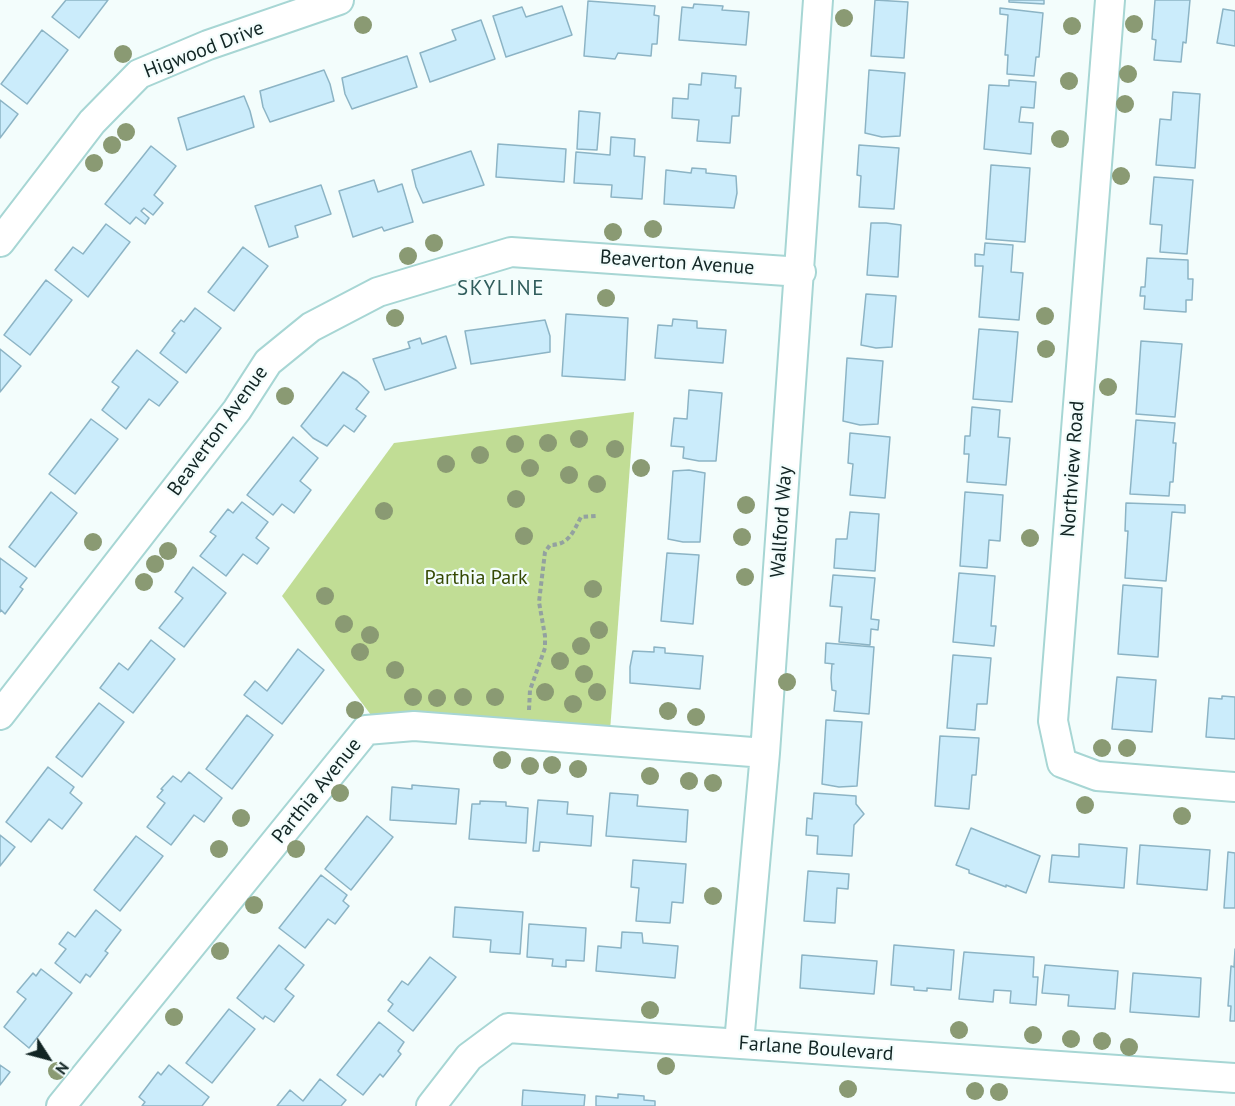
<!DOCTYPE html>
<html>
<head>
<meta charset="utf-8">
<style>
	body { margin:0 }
	#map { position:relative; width:1235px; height:1106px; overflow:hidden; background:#f3fdfc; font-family:"PT Sans",sans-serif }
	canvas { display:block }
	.north { position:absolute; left:18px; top:1028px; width:60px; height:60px; -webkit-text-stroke:4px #f3fdfc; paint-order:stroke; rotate:126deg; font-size:16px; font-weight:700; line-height:24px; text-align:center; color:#122524 }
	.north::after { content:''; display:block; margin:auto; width:21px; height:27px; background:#122524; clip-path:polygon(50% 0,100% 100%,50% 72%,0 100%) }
</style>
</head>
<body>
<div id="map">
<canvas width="1235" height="1106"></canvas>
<div class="north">N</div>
</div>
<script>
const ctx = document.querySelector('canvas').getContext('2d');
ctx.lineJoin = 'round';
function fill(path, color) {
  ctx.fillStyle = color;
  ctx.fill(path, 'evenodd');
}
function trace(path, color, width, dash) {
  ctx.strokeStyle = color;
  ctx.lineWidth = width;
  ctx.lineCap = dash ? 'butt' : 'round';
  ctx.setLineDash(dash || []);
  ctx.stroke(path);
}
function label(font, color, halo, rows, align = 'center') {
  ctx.font = font + ' "PT Sans",sans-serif';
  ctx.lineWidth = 4.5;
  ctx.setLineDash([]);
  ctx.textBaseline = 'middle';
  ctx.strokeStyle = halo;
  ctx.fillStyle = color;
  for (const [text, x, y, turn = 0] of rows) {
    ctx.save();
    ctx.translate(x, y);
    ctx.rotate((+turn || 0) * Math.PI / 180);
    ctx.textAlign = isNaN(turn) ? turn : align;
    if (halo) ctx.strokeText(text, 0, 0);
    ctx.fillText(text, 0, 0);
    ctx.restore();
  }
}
fill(new Path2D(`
	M634,412l-24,319 -239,-16 -89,-119 112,-153z`), '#c1dd95');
const building = new Path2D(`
	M66,0h42l-29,38 -27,-21z
	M875,0l33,2 -4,56 -33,-2z
	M1009,0h35v4l-35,-2z
	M1155,0h35l-4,43 -3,-1 -2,20 -27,-2 2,-20 -4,-1z
	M588,1l67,5 -1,9 5,1 -2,28h-5l-1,12 -33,-3 -3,6 -31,-3z
	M694,4l29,2 -1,4 27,2 -3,33 -67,-5 3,-33 11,1z
	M562,6l10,29 -66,22 -13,-41 29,-9 4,10z
	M1000,8l43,5 -4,44h-3l-2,19 -27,-2 1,-19h-3l3,-40 -8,-1z
	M1223,9l12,2v35l-18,-3z
	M481,20l14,39 -65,23 -10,-29 36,-13 -4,-10z
	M42,30l26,20 -41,54 -26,-20z
	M407,56l10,31 -65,22 -7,-15 -3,-16z
	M324,70l6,14 4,17 -64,21 -7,-15 -3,-16z
	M869,70l36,3 -5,63 -18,1 -17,-4z
	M702,73l34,3 -1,12h6l-2,28h-7l-2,27 -33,-2 2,-21 -27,-2 1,-20 15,1 1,-15 12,1z
	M1009,80l27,2 -2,26 -13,-1 -2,15 14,1 -2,31 -47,-5 5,-64 20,1z
	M1173,92l27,2 -5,74 -39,-3 4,-46 11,1z
	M244,96l6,15 4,16 -67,23 -9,-32z
	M0,100l18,14 -18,24z
	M579,111l21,2 -3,37 -20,-1z
	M611,137l24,2 -1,17 11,1 -3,42 -31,-2 1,-12 -38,-2 2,-31 34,3z
	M498,144l68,5 -2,33 -68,-5z
	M859,145l40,3 -5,61 -35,-2 2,-31 -4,-1z
	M151,146l25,20 -22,29 9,8 -10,12 -9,-7 -3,3 8,7 -4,6 -9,-7 -6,7 -25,-20z
	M471,151l13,34 -61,18 -7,-16 -4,-17z
	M991,165l39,3 -5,74 -39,-3z
	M692,168l14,1v4l30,3 1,17 -3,15 -70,-4 2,-34 25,3z
	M1154,177l39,3 -6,74 -27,-2 2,-27 -12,-1z
	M374,180l4,12 24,-8 11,38 -29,9 -2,-4 -29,10 -14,-46z
	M321,185l10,29 -36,12 3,11 -29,10 -14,-41z
	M871,223h15l15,2 -3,52 -31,-2z
	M106,224l24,18 -42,55 -33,-27 18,-23 10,7z
	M985,243l28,2 -2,27 12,1 -4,47 -40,-3 4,-51h-8v-12l9,1z
	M243,247l25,19 -34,45 -26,-19z
	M1147,258l41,2v19h5l-1,21h-6v12l-42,-3 1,-13h-5l1,-9h4z
	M46,280l26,20 -42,55 -26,-20z
	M866,294l30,2 -4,51 -16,1 -15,-3z
	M195,308l26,20 -35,45 -26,-20 15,-20 -3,-2 9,-11 3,2z
	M566,314l62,4 -3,62 -63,-4z
	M673,319l24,2v7l29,2 -3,33 -68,-5 3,-33 14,1z
	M545,320l5,16v16l-79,12 -6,-33z
	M979,329l39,3 -6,70 -39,-3z
	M446,336l10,32 -71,22 -12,-31 37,-11 -2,-6 12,-4 2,6z
	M1141,341l41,3 -7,73 -39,-3z
	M0,349l21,17 -21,26z
	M137,350l41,32 -19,24 -10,-7 -23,30 -24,-19 17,-23 -7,-5z
	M847,358l36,3 -5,63 -18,1 -17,-4z
	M343,372l14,9 12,11 -13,17 10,7 -12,16 -10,-7 -17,21 -14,-8 -12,-12z
	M689,390l33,3 -6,68h-17l-16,-3 1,-11 -13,-1 3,-28 13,1z
	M972,407l28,3 -2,27 12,1 -4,47 -39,-3 2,-28h-5l1,-18h5z
	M91,419l27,20 -43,55 -26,-20z
	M1136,420l39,3 -2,20h3l-3,39h-3l-1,14 -39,-2z
	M850,433l40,4 -5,61 -35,-3 3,-31 -5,-1z
	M293,437l25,21 -18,23 11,9 -17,23 -12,-9 -9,11 -26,-20z
	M689,470l16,3 -5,69h-17l-15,-3 5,-68z
	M51,492l26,21 -42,54 -26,-20z
	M965,492l38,3 -3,46 -11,-1 -2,28 -27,-2z
	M242,502l26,20 -12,16 13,10 -12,16 -14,-10 -17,22 -26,-20 16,-20 -6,-4 18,-23 5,4z
	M1126,503l59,2v8l-13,-1 -6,69 -41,-3 3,-47h-3z
	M850,512l29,2 -4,57 -41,-3 2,-29h11z
	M667,553l32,2 -6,69 -32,-3z
	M0,558l27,20 -7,9 3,2 -18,25 -4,-4 -1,2z
	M193,567l33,26 -42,54 -25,-19 24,-30 -8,-6z
	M959,573l36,3 -4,50h5l-2,20 -41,-4z
	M833,575l42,3 -4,41 8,1 -1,10 -7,-1 -1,16 -31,-3 3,-35 -12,-1z
	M1123,585l39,3 -4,69 -40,-3z
	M151,640l24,19 -42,54 -33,-25 19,-25 9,7z
	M826,643l48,4 -5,67 -35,-3 2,-20 -4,-1 -1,-12 1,-14h2l-9,-1z
	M654,647l11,1v5l38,3 -3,33 -70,-6v-16l3,-16 21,1z
	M298,649l26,21 -42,54 -38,-29 11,-14 12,10z
	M953,655l38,3 -4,46h-10l-2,26 -28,-2z
	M1117,677l39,3 -4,52 -40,-3z
	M1222,696l13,1v42l-29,-2 3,-39 13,1z
	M99,703l25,19 -42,55 -26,-20z
	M247,715l26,20 -41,54 -26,-20z
	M826,720l36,2 -5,64 -18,1 -17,-3z
	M940,736l39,2 -3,37h-4l-3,34 -34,-3z
	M48,767l26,20 -4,6 12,10 -20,26 -13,-10 -18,23 -25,-20z
	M189,772l33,26 -18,24 -10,-7 -23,30 -24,-18 18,-24 -8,-6 6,-7 -2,-1 12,-13 8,6z
	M412,785l47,4 -3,35 -66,-4 2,-33 20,2z
	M610,793l28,2 -1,11 51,4 -2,32 -80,-6z
	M814,793l42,3v8l8,10 -10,11 -2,31 -35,-2 1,-18 -12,-1 1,-17 5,1z
	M538,800l30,2 -1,12 26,2 -2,30 -51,-4 -1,9h-6z
	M480,801l26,1v4l22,2 -2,35 -57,-4 3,-35h8z
	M367,816l26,21 -42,53 -26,-21z
	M971,828l69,28 -14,37 -20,-8v2l-37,-14v-3l-13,-5z
	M0,835l15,12 -15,19z
	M136,836l27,20 -43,55 -26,-21z
	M1079,844l48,4 -3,40 -75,-6 3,-27 27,2z
	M1140,845l70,5 -3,40 -70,-6z
	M1228,852l7,1v55h-11z
	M633,860l53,4 -3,39 -11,-1 -2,21 -34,-2 3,-33 -8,-1z
	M808,871l41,3 -1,15 -11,-1 -2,35 -31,-2z
	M321,875l26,20 -4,6 6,5 -14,18 -7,-5 -23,29 -26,-20z
	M455,907l68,5 -3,42 -30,-2 1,-12 -38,-3z
	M96,910l25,20 -16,21 3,2 -18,24 -4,-3 -6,9 -25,-20 11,-14 -7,-5 9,-12 7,5z
	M529,924l57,4 -2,33 -18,-1v7l-14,-1 1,-7 -26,-2z
	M622,932l20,1 1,10 35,3 -3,32 -79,-7 2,-25 23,2z
	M279,945l25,20 -19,24 9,7 -20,26 -9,-6 -2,3 -26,-21z
	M894,945l60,5 -3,40 -24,-2v3l-13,-1v-3l-23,-2z
	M1235,949v72h-5l1,-15h-3l3,-40 3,1z
	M964,952l70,5 -1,20h5l-2,28 -26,-2 1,-12 -17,-1 -1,12 -34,-3z
	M802,955l75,6 -3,33 -74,-6z
	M430,957l26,20 -43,54 -25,-20 5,-7 -5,-4 14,-19 6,4z
	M1045,965l73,6 -3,38 -47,-3 1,-11 -27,-2z
	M41,969l31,24 -43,55 -25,-21 22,-28 -9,-7 16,-19 3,3z
	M1133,973l68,5 -2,39 -69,-5z
	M229,1009l26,20 -43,54 -26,-20z
	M379,1022l25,20 -6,9 3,3 -18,23 -3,-3 -17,21 -26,-20z
	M0,1065l10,7 -10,13z
	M169,1065l40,32 -7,9h-60l3,-4 -6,-5 19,-25 3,3z
	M320,1079l26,21 -5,6h-64l13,-16 13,11z
	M523,1090l62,5 -1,11h-62z
	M618,1094l26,2v4l11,1v5h-59v-10l22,2z`);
fill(building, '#cbecfb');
trace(building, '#8cb4c5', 1.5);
const minor = new Path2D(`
	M1110,0l-57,721 9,42 35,13 138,11
	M0,242l92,-120 47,-48 69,-29 131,-45
	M0,715l237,-305 31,-48 43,-35 67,-35 133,-40 290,20
	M739,1043l26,-290 53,-753
	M61,1106l305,-376 48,-4 351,27
	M431,1106l38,-49 39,-29 727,50`);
trace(minor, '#a7d6d4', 32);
trace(new Path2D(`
	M529,710l1,-20 15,-42v-12l-6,-34 6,-50 5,-7c19,0 23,-13 31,-28l16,-1`), '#93a1a0', 4, [4.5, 3]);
trace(minor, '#fff', 28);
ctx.fillStyle = '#8a9a73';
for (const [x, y] of [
	[844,18],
	[1134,24],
	[363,25],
	[1072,26],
	[123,54],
	[1128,74],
	[1069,81],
	[1125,104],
	[126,132],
	[1060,139],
	[112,145],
	[94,163],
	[1121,176],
	[653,229],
	[613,232],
	[434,243],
	[408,256],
	[606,298],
	[1045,316],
	[395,318],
	[1046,349],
	[1108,387],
	[285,396],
	[579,439],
	[548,443],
	[515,444],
	[615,449],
	[480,455],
	[446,464],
	[530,468],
	[641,468],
	[569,475],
	[597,484],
	[516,499],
	[746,505],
	[384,511],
	[524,536],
	[742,537],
	[1030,538],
	[93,542],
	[168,551],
	[155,564],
	[745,577],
	[144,582],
	[593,589],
	[325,596],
	[344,624],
	[599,630],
	[370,635],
	[581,646],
	[360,652],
	[560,661],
	[395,670],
	[584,674],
	[787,682],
	[545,692],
	[597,692],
	[413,697],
	[463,697],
	[495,697],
	[437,698],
	[573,704],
	[355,710],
	[668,711],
	[696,717],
	[1102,748],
	[1127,748],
	[502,760],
	[552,765],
	[530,766],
	[578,769],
	[650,776],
	[689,781],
	[713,783],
	[340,793],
	[1085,805],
	[1182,816],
	[241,818],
	[219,849],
	[296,849],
	[713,896],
	[254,905],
	[220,951],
	[650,1010],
	[174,1017],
	[959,1030],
	[1033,1035],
	[1071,1039],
	[1102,1041],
	[1129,1047],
	[666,1066],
	[57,1071],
	[848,1089],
	[975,1091],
	[999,1092]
]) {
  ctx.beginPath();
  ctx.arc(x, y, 9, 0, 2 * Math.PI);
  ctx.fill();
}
label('20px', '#122524', '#f3fdfc', [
	["Higwood Drive",204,50,-21],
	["Beaverton Avenue",677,263,4],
	["Beaverton Avenue",218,431,-54],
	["Northview Road",1073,469,-86],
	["Wallford Way",782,522,-86],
	["Parthia Avenue",317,791,-51],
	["Farlane Boulevard",816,1049,4]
]);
label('20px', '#354903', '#f3fdfc', [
	["Parthia Park",476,578]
]);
ctx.letterSpacing = '1.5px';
label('21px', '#305d5c', '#f3fdfc', [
	["SKYLINE",501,289]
]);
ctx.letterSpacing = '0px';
</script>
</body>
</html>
